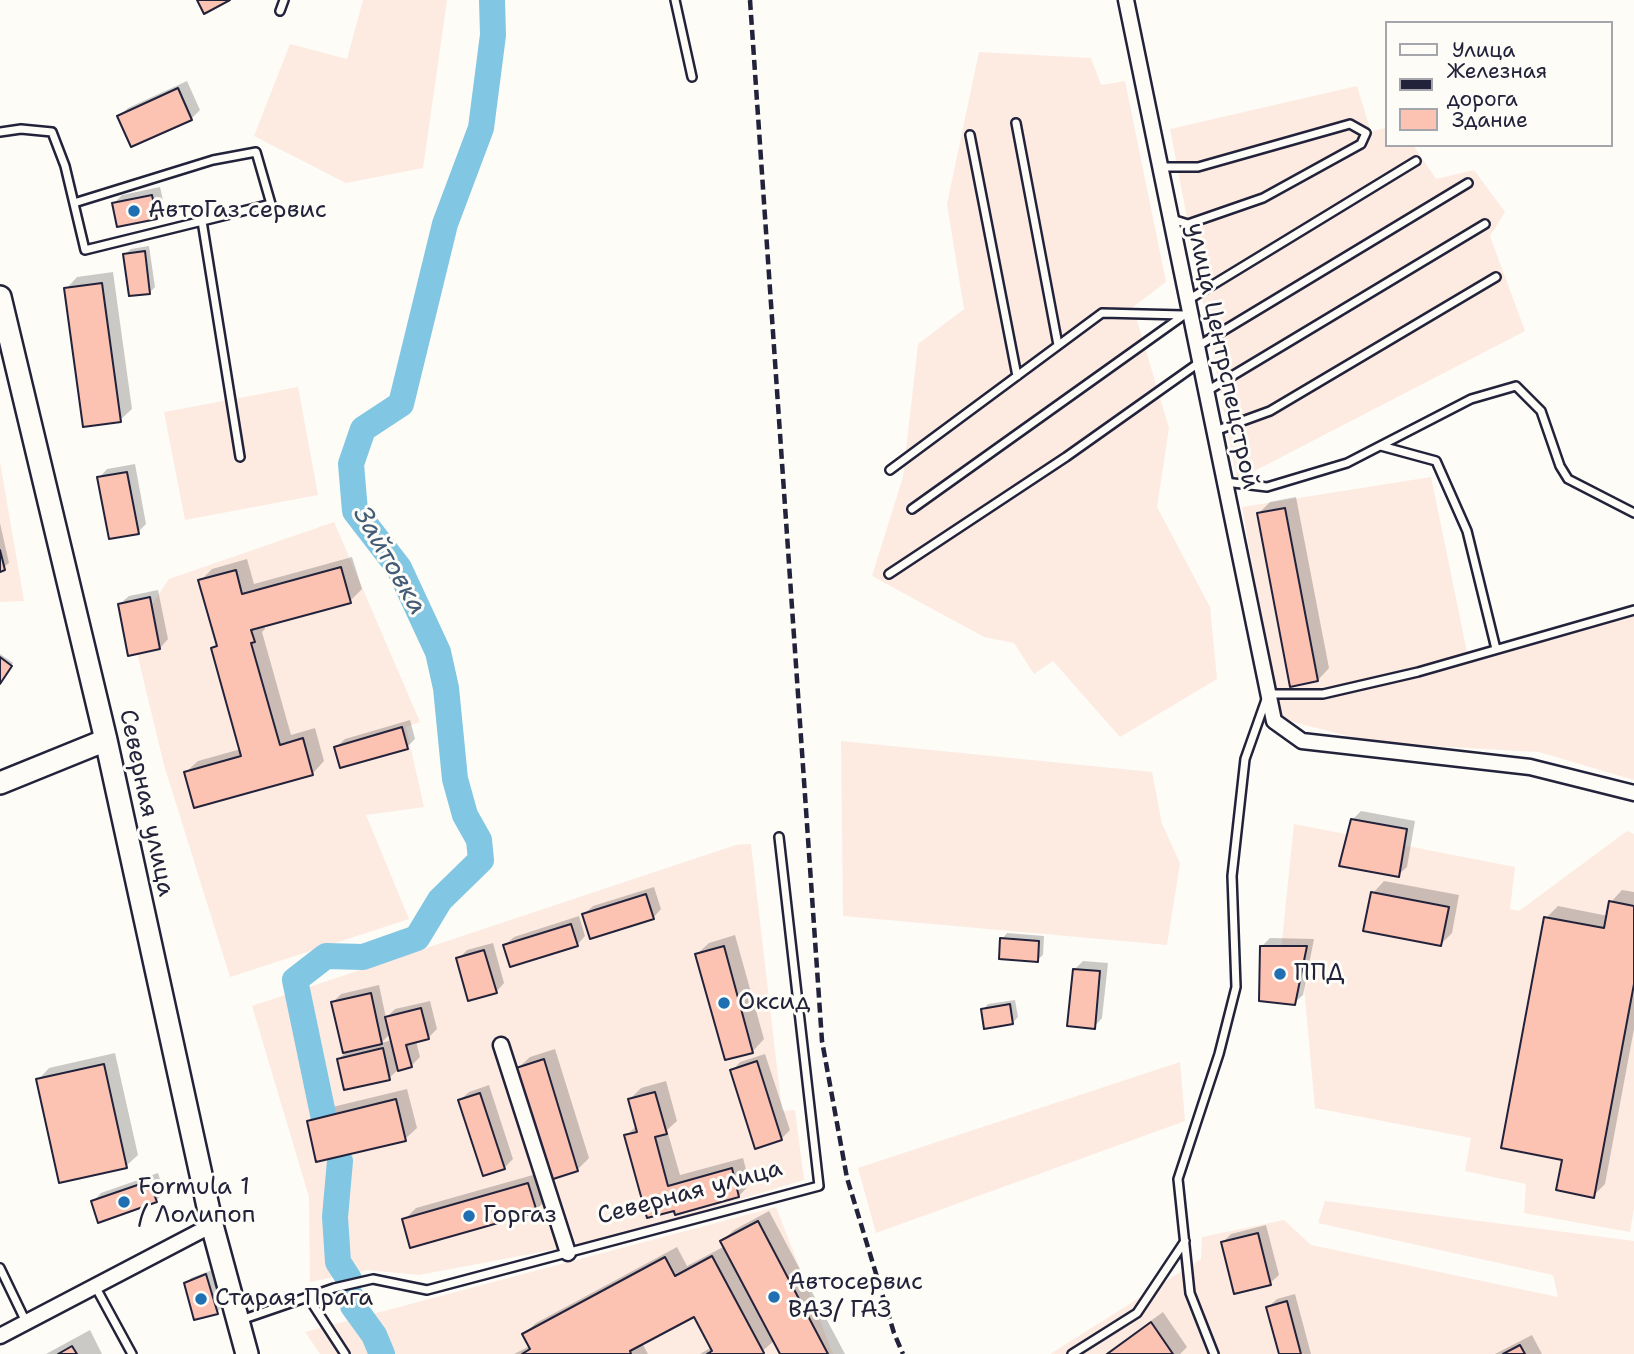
<!DOCTYPE html>
<html>
<head>
<meta charset="utf-8">
<style>
	body { margin:0 }
	#map { position:relative; width:1634px; height:1354px; overflow:hidden; background:#fdfcf7; font-family:"Shantell Sans",sans-serif }
	canvas { display:block }
	.legend { position:absolute; left:1385px; top:21px; width:228px; height:126px; box-sizing:border-box; background:#fdfcf7; border:2px solid #a5a5ac; margin:0; padding:9px 12px; list-style:none; font-size:21px; color:#22223b }
	.legend li { display:flex; align-items:center; gap:14px; height:35px }
	.legend b { width:35px; border:2px solid #a5a5ac }
</style>
</head>
<body>
<div id="map">
<canvas width="1634" height="1354"></canvas>
<ul class="legend">
<li><b style="height:9px;background:#fdfcf7"></b>Улица</li>
<li><b style="height:9px;background:#22223b"></b>Железная дорога</li>
<li><b style="height:19px;background:#fcc2b2"></b>Здание</li>
</ul>
</div>
<script>
const ctx = document.querySelector('canvas').getContext('2d');
ctx.lineJoin = 'round';
function fill(path, color) {
  ctx.fillStyle = color;
  ctx.fill(path, 'evenodd');
}
function trace(path, color, width, dash) {
  ctx.strokeStyle = color;
  ctx.lineWidth = width;
  ctx.lineCap = dash ? 'butt' : 'round';
  ctx.setLineDash(dash || []);
  ctx.stroke(path);
}
function label(font, color, halo, rows, align = 'center') {
  ctx.font = font + ' "Shantell Sans",sans-serif';
  ctx.lineWidth = 6;
  ctx.setLineDash([]);
  ctx.textBaseline = 'middle';
  ctx.strokeStyle = halo;
  ctx.fillStyle = color;
  for (const [text, x, y, turn = 0] of rows) {
    ctx.save();
    ctx.translate(x, y);
    ctx.rotate((+turn || 0) * Math.PI / 180);
    ctx.textAlign = isNaN(turn) ? turn : align;
    if (halo) ctx.strokeText(text, 0, 0);
    ctx.fillText(text, 0, 0);
    ctx.restore();
  }
}
fill(new Path2D(`
	M363,0h84l-24,168 -77,15 -92,-47 36,-92 57,15z
	M979,52l112,6 10,27 24,-4 41,201 -33,25 36,121 -12,79 53,100 7,72 -97,58 -67,-76 -19,13 -20,-31 -30,-6 -112,-61 31,-99 15,-133 46,-35 -17,-105z
	M1357,86l14,46 16,-5v18h26l23,34 38,-9 31,42 -15,24 35,95 -288,149 -67,-351z
	M298,387l20,108 -133,25 -21,-108z
	M0,462l24,139 -24,1z
	M1431,477l37,180 166,-43v166l-95,-28 -164,-9 -89,-23 -9,-14 -35,-199z
	M334,522l86,200 -14,5 18,80 -58,8 43,104 -179,58 -66,-212 -40,-166 28,5 17,-25z
	M841,741l311,31 10,52 18,39 -13,82 -324,-29z
	M1294,824l221,43 -5,42 9,2 108,-80 7,3v374l-4,24 -106,-19 2,-29 -61,-13 6,-33 -156,-30 -13,-143 -22,-5z
	M751,844l31,267 13,-1 9,70 -199,60 -186,35 -51,-5 -58,12 -1,-85 -57,-191 484,-161z
	M1180,1062l5,59 -309,112 -18,-65z
	M1325,1201l309,40v113h-584l151,-95 1,-22 82,-17 27,25 247,52 -5,-22 -235,-52z
	M776,1207l57,147h-513l-15,-22z`), '#fdebe2');
fill(new Path2D(`
	M187,81l13,29 -9,9 -72,-3 9,-8z
	M160,187l5,22 -9,8 -43,-13 9,-9z
	M149,246l6,41 -5,5 -25,-38 6,-5z
	M113,272l19,137 -12,11 -54,-131 11,-12z
	M135,464l11,60 -8,8 -39,-54 8,-9z
	M1296,497l33,171 -11,12 -60,-166 12,-12z
	M0,523l9,40 -9,7z
	M352,557l10,32 -12,12 -86,24 1,4 -3,3 29,103 24,-7 9,33 -11,12 -118,32 -9,-33 12,-11 43,-12 -28,-101 5,-5 -18,-62 12,-12 35,-10 7,25z
	M158,590l10,49 -8,9 -40,-44 9,-8z
	M0,654l13,9 -13,19z
	M410,720l5,19 -8,8h-71l9,-8z
	M1361,811l54,10 -8,46 -9,8 -46,-55z
	M1384,881l75,14 -7,38 -11,11 -68,-51z
	M654,887l7,22 -8,9 -69,-4 9,-8z
	M1622,890l12,2v137l-29,155 -12,12 -47,-278 12,-12 50,10 3,-14z
	M579,916l6,20 -8,9h-72l9,-8z
	M1007,933l37,3 -1,19 -6,5 -35,-21z
	M735,935l29,104 -11,12 -27,7 -29,-104 12,-11z
	M1270,938l44,1 -11,56 -9,8 -33,-56z
	M493,943l11,40 -8,9 -38,-33 9,-9z
	M1083,961l25,2 -6,55 -8,9 -19,-58z
	M379,985l7,33 9,-9 35,-8 7,28 -9,9 -12,3 4,16 -9,9 -12,3 -10,9 -50,-19 6,-6 -12,-51 8,-8zM391,1033l1,7 -11,3z
	M1015,1000l3,17 -6,6 -29,-13 5,-6z
	M555,1049l34,109 -12,12 -59,-102 12,-11z
	M115,1053l23,102 -12,11 -88,-86 11,-12z
	M765,1054l25,76 -9,9 -49,-68 8,-9z
	M666,1081l11,40 -10,9 13,45 63,-17 7,26 -11,12 -62,17 -51,-77 11,-11 -7,-26 11,-11z
	M489,1085l24,74 -9,9 -44,-68 9,-8z
	M407,1089l10,39 -12,11 -97,-18 12,-11z
	M158,1173l6,19 -8,9 -63,1 8,-9z
	M540,1173l7,26 -11,11 -132,10 12,-12z
	M769,1211l76,143h-63l-7,-14 -16,14h-59l12,-7 -17,-32 -53,28 6,11h-134l16,-8 -6,-12 12,-11 141,-76 10,19 38,-20 -3,-5 12,-11z
	M1266,1225l13,50 -9,8 -47,-41 8,-8z
	M212,1270l10,37 -5,5 -31,-28 5,-6z
	M1295,1294l16,60h-31l-12,-47 9,-8z
	M1163,1312l24,35 -7,7h-75z
	M90,1330l12,24h-56z
	M1532,1335l10,19h-47z`), '#0003');
trace(new Path2D(`
	M323,1114l-28,-134 31,-24 37,1 54,-19 23,-38 41,-40 -2,-20 -14,-25 -10,-36 -9,-91 -8,-36 -39,-84 -44,-57 -4,-47 12,-35 38,-25 44,-180 36,-96 12,-93 -1,-35
	M340,1161l-5,56 3,45 11,17
	M351,1297l2,9 21,29 8,19`), '#81c6e2', 26);
const building = new Path2D(`
	M197,0h33l-26,14z
	M178,88l14,32 -61,27 -14,-31z
	M152,195l5,24 -40,8 -5,-24z
	M145,251l5,43 -21,2 -6,-42z
	M102,283l19,139 -38,5 -19,-139z
	M127,472l12,62 -30,5 -12,-62z
	M1285,508l33,173 -28,6 -33,-174z
	M0,550l5,20 -5,2z
	M341,567l10,36 -100,27 4,12 -4,1 29,102 23,-7 10,37 -119,33 -10,-36 57,-16 -30,-108 6,-2 -19,-66 38,-10 6,24z
	M150,597l10,52 -32,7 -10,-52z
	M0,657l12,9 -12,18z
	M402,727l6,22 -68,19 -6,-21z
	M1351,819l56,10 -8,48 -60,-11z
	M1371,892l78,15 -8,39 -78,-15z
	M646,894l8,25 -64,20 -8,-25z
	M1609,901l25,5v78l-40,214 -38,-8 6,-30 -61,-12 43,-231 60,11z
	M571,924l7,22 -68,21 -7,-22z
	M1000,938l39,3 -1,21 -39,-3z
	M724,946l29,107 -28,7 -30,-106z
	M1260,946h47l-12,59 -36,-4z
	M484,950l13,43 -29,8 -12,-43z
	M1073,969l27,2 -5,58 -28,-3z
	M371,993l11,51 -39,9 -12,-51z
	M1010,1004l3,20 -29,5 -3,-20z
	M421,1008l8,31 -23,6 6,22 -14,4 -13,-54z
	M383,1048l7,32 -46,10 -7,-31z
	M544,1059l34,112 -28,9 -34,-112z
	M757,1061l25,79 -27,9 -25,-79z
	M104,1064l23,104 -68,15 -23,-104z
	M655,1092l12,42 -12,3 13,49 64,-18 7,29 -64,18 -1,-4 -27,7 -23,-83 13,-3 -9,-33z
	M480,1093l25,76 -22,7 -25,-76z
	M396,1099l10,42 -90,21 -9,-41z
	M149,1181l8,21 -59,21 -7,-22z
	M528,1183l9,29 -127,36 -8,-29z
	M758,1221l70,133h-48l-60,-113z
	M1258,1233l13,52 -37,9 -13,-52z
	M712,1256l52,97 -1,1h-56l5,-3 -18,-34 -64,34 1,3h-109l8,-5 -8,-15 143,-77 10,19z
	M206,1274l12,40 -24,6 -10,-37z
	M1287,1301l14,53h-22l-13,-47z
	M1151,1322l22,32h-66z
	M1520,1345l5,9h-22z
	M72,1346l5,8h-19z`);
fill(building, '#fcc2b2');
trace(building, '#22223b', 2);
const service = new Path2D(`
	M675,0l17,77
	M280,11l4,-11
	M1016,123l42,222
	M0,132l21,-3 31,3 13,34 20,84 186,-46 -15,-52 -43,8 -139,43
	M970,135l47,241
	M1161,167h37l152,-43 16,9 -5,11 -98,54 -75,26 -16,-5
	M202,221l38,236
	M1188,300l228,-139
	M1198,346l270,-163
	M1207,391l278,-167
	M1215,431l55,-20 226,-134
	M1381,446l55,15 31,70 29,118
	M890,470l212,-157 82,2
	M1225,482l42,5 80,-24 124,-64 45,-13 25,25 19,55 8,13 66,34
	M912,509l272,-194
	M889,574l177,-117 134,-95
	M0,1268l26,54
	M95,1286l37,68
	M308,1297l37,57
	M241,1320l93,-32 39,-9 54,11 392,-104 -40,-349
	M1072,1354l65,-41 48,-72
	M1214,1354l-24,-61 -12,-114 41,-125 17,-67 -4,-111 13,-117 23,-65h55l95,-22 216,-62`);
const minor = new Path2D(`
	M1126,0l148,721 28,20 228,26 104,26
	M501,1045l67,208
	M0,1336l212,-111`);
const secondary = new Path2D(`
	M0,297l106,443 106,485 35,129
	M0,783l106,-43`);
trace(service, '#22223b', 12);
trace(minor, '#22223b', 19);
trace(secondary, '#22223b', 26);
trace(service, '#fdfcf7', 7);
trace(minor, '#fdfcf7', 14);
trace(secondary, '#fdfcf7', 21);
trace(new Path2D(`
	M750,0l72,1041 25,137 47,155 9,21`), '#22223b', 4.5, [10, 5]);
for (const [x, y, r, color] of [
	[134,211,7,"#1f6fb2"],
	[1280,974,7,"#1f6fb2"],
	[724,1003,7,"#1f6fb2"],
	[124,1202,7,"#1f6fb2"],
	[469,1216,7,"#1f6fb2"],
	[774,1297,7,"#1f6fb2"],
	[201,1299,7,"#1f6fb2"]
]) {
  const dot = new Path2D();
  dot.arc(x, y, r, 0, 2 * Math.PI);
  ctx.fillStyle = color;
  ctx.fill(dot);
  trace(dot, '#fdfcf7', 2.5);
}
label('24px', '#22223b', '#fdfcf7', [
	["АвтоГаз сервис",148,211],
	["ППД",1294,974],
	["Оксид",738,1003],
	["Formula 1",138,1188],
	["/ Лолипоп",138,1216],
	["Горгаз",483,1216],
	["Автосервис",788,1283],
	["ВАЗ/ ГАЗ",788,1311],
	["Старая Прага",215,1299]
], 'left');
label('24px', '#22223b', '#fdfcf7', [
	["улица Центрспецстрой",1222,356,78],
	["Северная улица",146,803,78],
	["Северная улица",690,1193,-15]
]);
label('italic 26px', '#435b75', '#fdfcf7', [
	["Зайтовка",389,561,60]
]);
</script>
</body>
</html>
